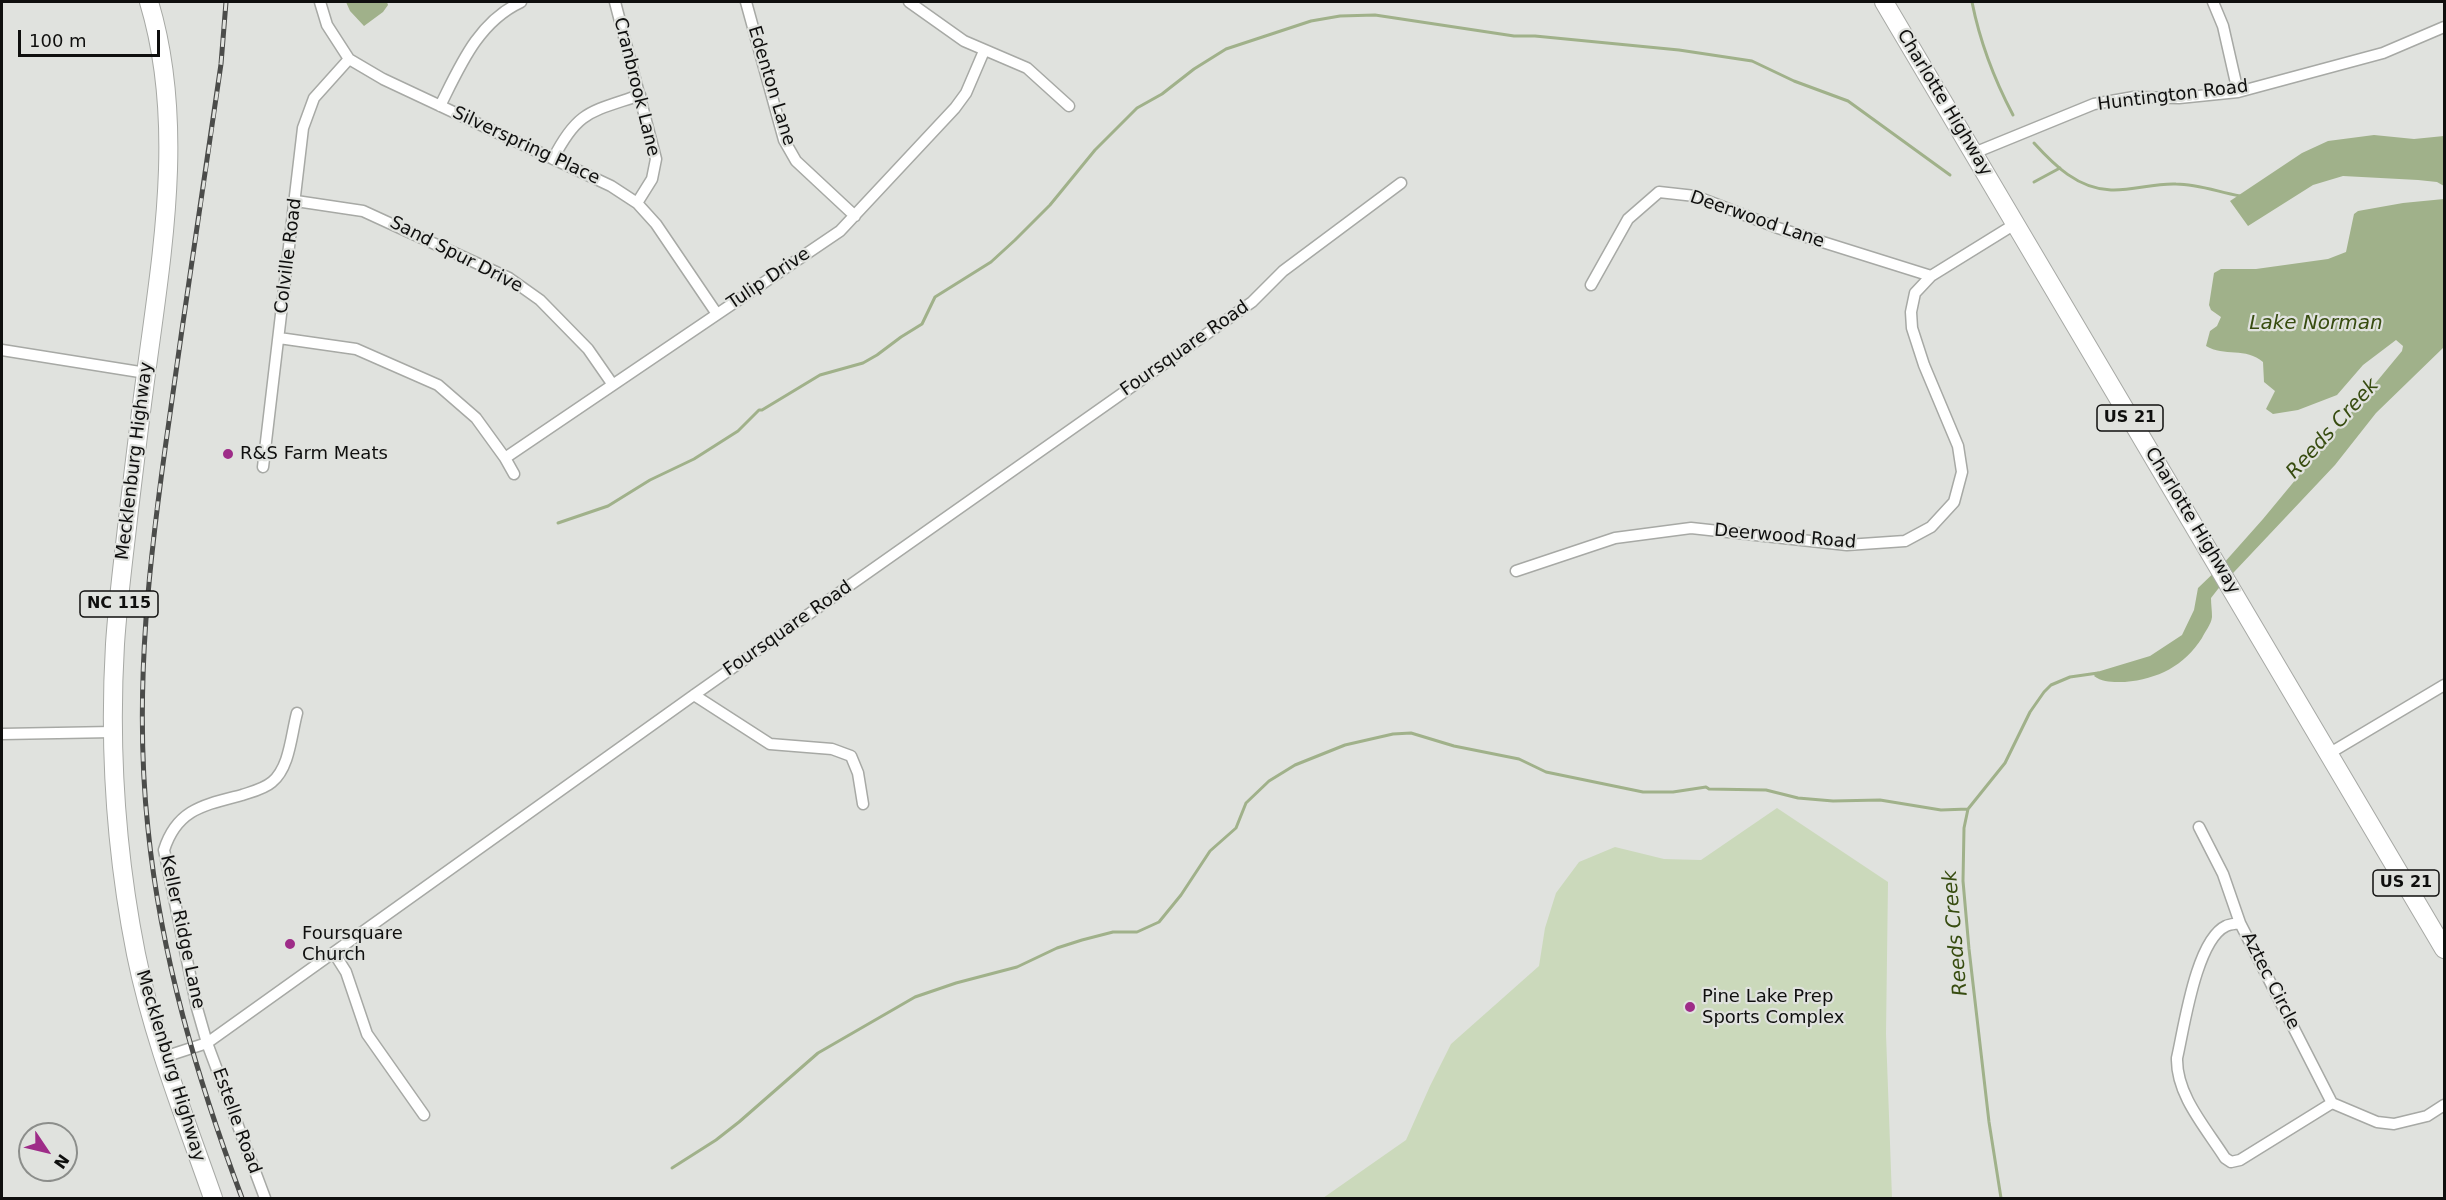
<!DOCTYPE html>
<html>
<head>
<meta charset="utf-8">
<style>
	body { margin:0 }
	#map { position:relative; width:2446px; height:1200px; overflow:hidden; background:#e0e2de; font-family:"DejaVu Sans",sans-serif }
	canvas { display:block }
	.frame { position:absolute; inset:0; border:3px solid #0f0f0e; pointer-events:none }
	.north { position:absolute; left:18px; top:1122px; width:60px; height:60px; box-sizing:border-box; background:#e0e2de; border:2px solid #8c8e8b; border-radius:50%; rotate:125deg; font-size:16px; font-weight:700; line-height:24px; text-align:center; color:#0f0f0e }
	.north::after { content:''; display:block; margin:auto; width:21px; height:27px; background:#9e2c88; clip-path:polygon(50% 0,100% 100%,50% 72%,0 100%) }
	.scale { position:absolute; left:18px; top:30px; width:142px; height:27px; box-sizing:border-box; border:3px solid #0f0f0e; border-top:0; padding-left:8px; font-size:18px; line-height:21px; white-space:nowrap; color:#0f0f0e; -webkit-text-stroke:4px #e0e2de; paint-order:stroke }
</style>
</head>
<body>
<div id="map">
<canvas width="2446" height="1200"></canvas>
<div class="frame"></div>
<div class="north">N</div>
<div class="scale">100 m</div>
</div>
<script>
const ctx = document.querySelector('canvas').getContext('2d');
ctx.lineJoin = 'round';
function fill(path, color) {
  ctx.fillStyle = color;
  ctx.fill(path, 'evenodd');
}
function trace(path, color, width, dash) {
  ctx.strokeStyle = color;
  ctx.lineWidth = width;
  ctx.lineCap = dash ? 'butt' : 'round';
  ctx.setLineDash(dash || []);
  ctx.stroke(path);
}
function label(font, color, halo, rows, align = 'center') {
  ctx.font = font + ' "DejaVu Sans",sans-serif';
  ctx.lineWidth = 4.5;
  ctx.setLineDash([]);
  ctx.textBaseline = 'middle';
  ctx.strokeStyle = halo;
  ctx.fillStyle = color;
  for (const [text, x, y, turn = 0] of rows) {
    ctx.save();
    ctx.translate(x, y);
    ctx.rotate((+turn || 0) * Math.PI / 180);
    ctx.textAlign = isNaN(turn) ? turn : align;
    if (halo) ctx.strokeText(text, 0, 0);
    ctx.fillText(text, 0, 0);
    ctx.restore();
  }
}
fill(new Path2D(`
	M1777,808l111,74 -2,152 6,164h-569l83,-58 24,-54 21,-42 88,-78 6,-38 11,-35 23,-31 36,-15 49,12 37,1z`), '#cbd9bb');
fill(new Path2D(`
	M346,2h41l1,3 -5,7 -19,14 -14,-15z
	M2374,135l40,4 30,-3v50l-7,-4 -19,-2 -75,-4 -30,9 -65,41 -18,-25 72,-48 26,-12z
	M2444,199v148l-68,66 -41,52 -117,124 -7,9c0,6 1,13 1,19 -1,8 -7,14 -10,21 -18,28 -44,41 -77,44 -11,0 -22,1 -31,-6l3,-4 53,-16 32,-21 12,-25 4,-22 25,-24 40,-45 139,-168 1,-5 -7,-6 -33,25 -26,30 -39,15 -25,4 -7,-5 9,-18 -11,-9 -1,-20c-17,-15 -39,-5 -57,-16l4,-15 7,-5 4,-9 -10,-7 -2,-5 5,-32 7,-4h35l72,-10 18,-7 8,-38 4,-3 45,-8z`), '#a0b18a');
trace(new Path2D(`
	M1972,2c8,40 22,77 41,113
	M2034,143c20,22 44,46 77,47 21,1 43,-7 65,-6 22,0 42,8 64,12
	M2034,182l26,-14
	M558,523l50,-17 42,-26 44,-21 44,-28 21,-21h3l58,-35 43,-12 14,-8 24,-18 21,-13 13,-27 56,-35 24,-22 35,-35 45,-55 42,-42 25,-14 32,-25 32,-20 85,-28 29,-5 35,-1 139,21h21l144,14 73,11 42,20 54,20 102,74
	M672,1168l44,-28 23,-18 79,-69 97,-56 41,-14 61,-16 40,-19 25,-8 31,-8h24l22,-10 22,-27 29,-44 26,-23 10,-25 23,-22 26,-16 50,-20 48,-11 18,-1 43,13 65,13 27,13 97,20h30l33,-5 3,2 57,1 32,8 35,3 47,-1 61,10 27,-1
	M2001,1198l-12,-76 -20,-173 -6,-68 1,-53 4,-19 37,-46 25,-51 14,-20 7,-7 19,-8 28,-4`), '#a0b18a', 3);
const minor = new Path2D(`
	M320,2l7,23 22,34 34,20 228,107 26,17 19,21 61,90
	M615,2l41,157 -4,20 -15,24
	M746,2l38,138 12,21 59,55
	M909,2l55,39 63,27 42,38
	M2213,2l10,24 15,66
	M440,106c20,-40 38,-84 81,-104
	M1974,153l120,-49 40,-7 45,1 59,-6 145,-39 61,-26
	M553,159c25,-49 38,-47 87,-64
	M296,201l67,10 146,67 31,22 48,49 25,36
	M1591,285l37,-66 31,-27 36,4 83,32 153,48
	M279,338l77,11 82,36 38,33 29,40 9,16
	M2,350l144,23
	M505,458l335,-227 115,-123 11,-15 18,-42
	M263,467l40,-339 11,-30 35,-39
	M1516,571l99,-33 76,-10 156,17 58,-4 26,-14 23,-25 8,-30 -4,-26 -34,-81 -12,-37 -1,-16 4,-19 16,-17 84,-52
	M694,695l76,49 62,5 19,7 7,17 5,31
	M2,734l111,-2
	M2330,753l114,-68
	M2199,827l24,47 17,49
	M334,953l12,19 21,62 57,81
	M164,1057l43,-14 487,-348 558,-393 31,-31 118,-88
	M2332,1103l-92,57 -9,2 -6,-4c-19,-30 -49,-63 -48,-100 7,-30 19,-118 49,-132 4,-2 10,-2 14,-3l92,180 45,19 17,2 33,-8 17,-11
	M265,1198l-58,-155 -10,-35 -33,-158c13,-41 40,-45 78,-55 9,-3 22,-6 30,-13 18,-15 19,-47 25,-69`);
const primary = new Path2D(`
	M149,2c35,116 15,239 -1,357 -7,50 -13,101 -19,151 -5,45 -11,89 -14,134 -6,102 1,209 21,310 17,84 49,164 77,244
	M1884,2l560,947`);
trace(minor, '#a7a9a5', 13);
trace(primary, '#a7a9a5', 20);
trace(minor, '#fff', 10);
trace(primary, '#fff', 18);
const rail = new Path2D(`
	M226,2l-5,62c-16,116 -35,233 -51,350 -20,138 -37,275 -22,415 13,128 49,249 94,369`);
trace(rail, '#4b4c4a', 5);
trace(rail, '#e0e2de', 3, [9]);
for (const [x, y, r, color] of [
	[228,454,6,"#9e2c88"],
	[290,944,6,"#9e2c88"],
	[1690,1007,6,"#9e2c88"]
]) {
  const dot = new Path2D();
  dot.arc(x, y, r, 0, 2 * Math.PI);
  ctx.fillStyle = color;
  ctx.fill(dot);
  trace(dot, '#e0e2de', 2);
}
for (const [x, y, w] of [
	[2130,418,66],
	[119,604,78],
	[2406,883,66]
]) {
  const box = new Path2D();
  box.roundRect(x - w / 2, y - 13, w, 26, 4.5);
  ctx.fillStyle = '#e0e2de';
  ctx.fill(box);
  trace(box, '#0f0f0e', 1.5);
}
label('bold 16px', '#0f0f0e', null, [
	["US 21",2130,418],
	["NC 115",119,604],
	["US 21",2406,883]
]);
label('18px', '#0f0f0e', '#e0e2de', [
	["Edenton Lane",771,86,73],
	["Cranbrook Lane",636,87,76],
	["Huntington Road",2173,96,-7],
	["Charlotte Highway",1944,103,59],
	["Silverspring Place",526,146,25],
	["Deerwood Lane",1757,220,19],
	["Sand Spur Drive",456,255,27],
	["Colville Road",289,256,-83],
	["Tulip Drive",769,279,-34],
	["Foursquare Road",1185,349,-35],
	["Mecklenburg Highway",135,461,-83],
	["Charlotte Highway",2192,521,59],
	["Deerwood Road",1785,537,5],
	["Foursquare Road",788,629,-35],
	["Keller Ridge Lane",182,932,78],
	["Aztec Circle",2270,981,63],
	["Mecklenburg Highway",170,1066,73],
	["Estelle Road",236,1121,70]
]);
label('18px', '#0f0f0e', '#e0e2de', [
	["R&S Farm Meats",240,454],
	["Foursquare",302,934],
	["Church",302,955],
	["Pine Lake Prep",1702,997],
	["Sports Complex",1702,1018]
], 'left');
label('italic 20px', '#374c10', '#e0e2de', [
	["Lake Norman",2316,324],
	["Reeds Creek",2333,429,-48],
	["Reeds Creek",1956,933,-95]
]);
</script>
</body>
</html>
